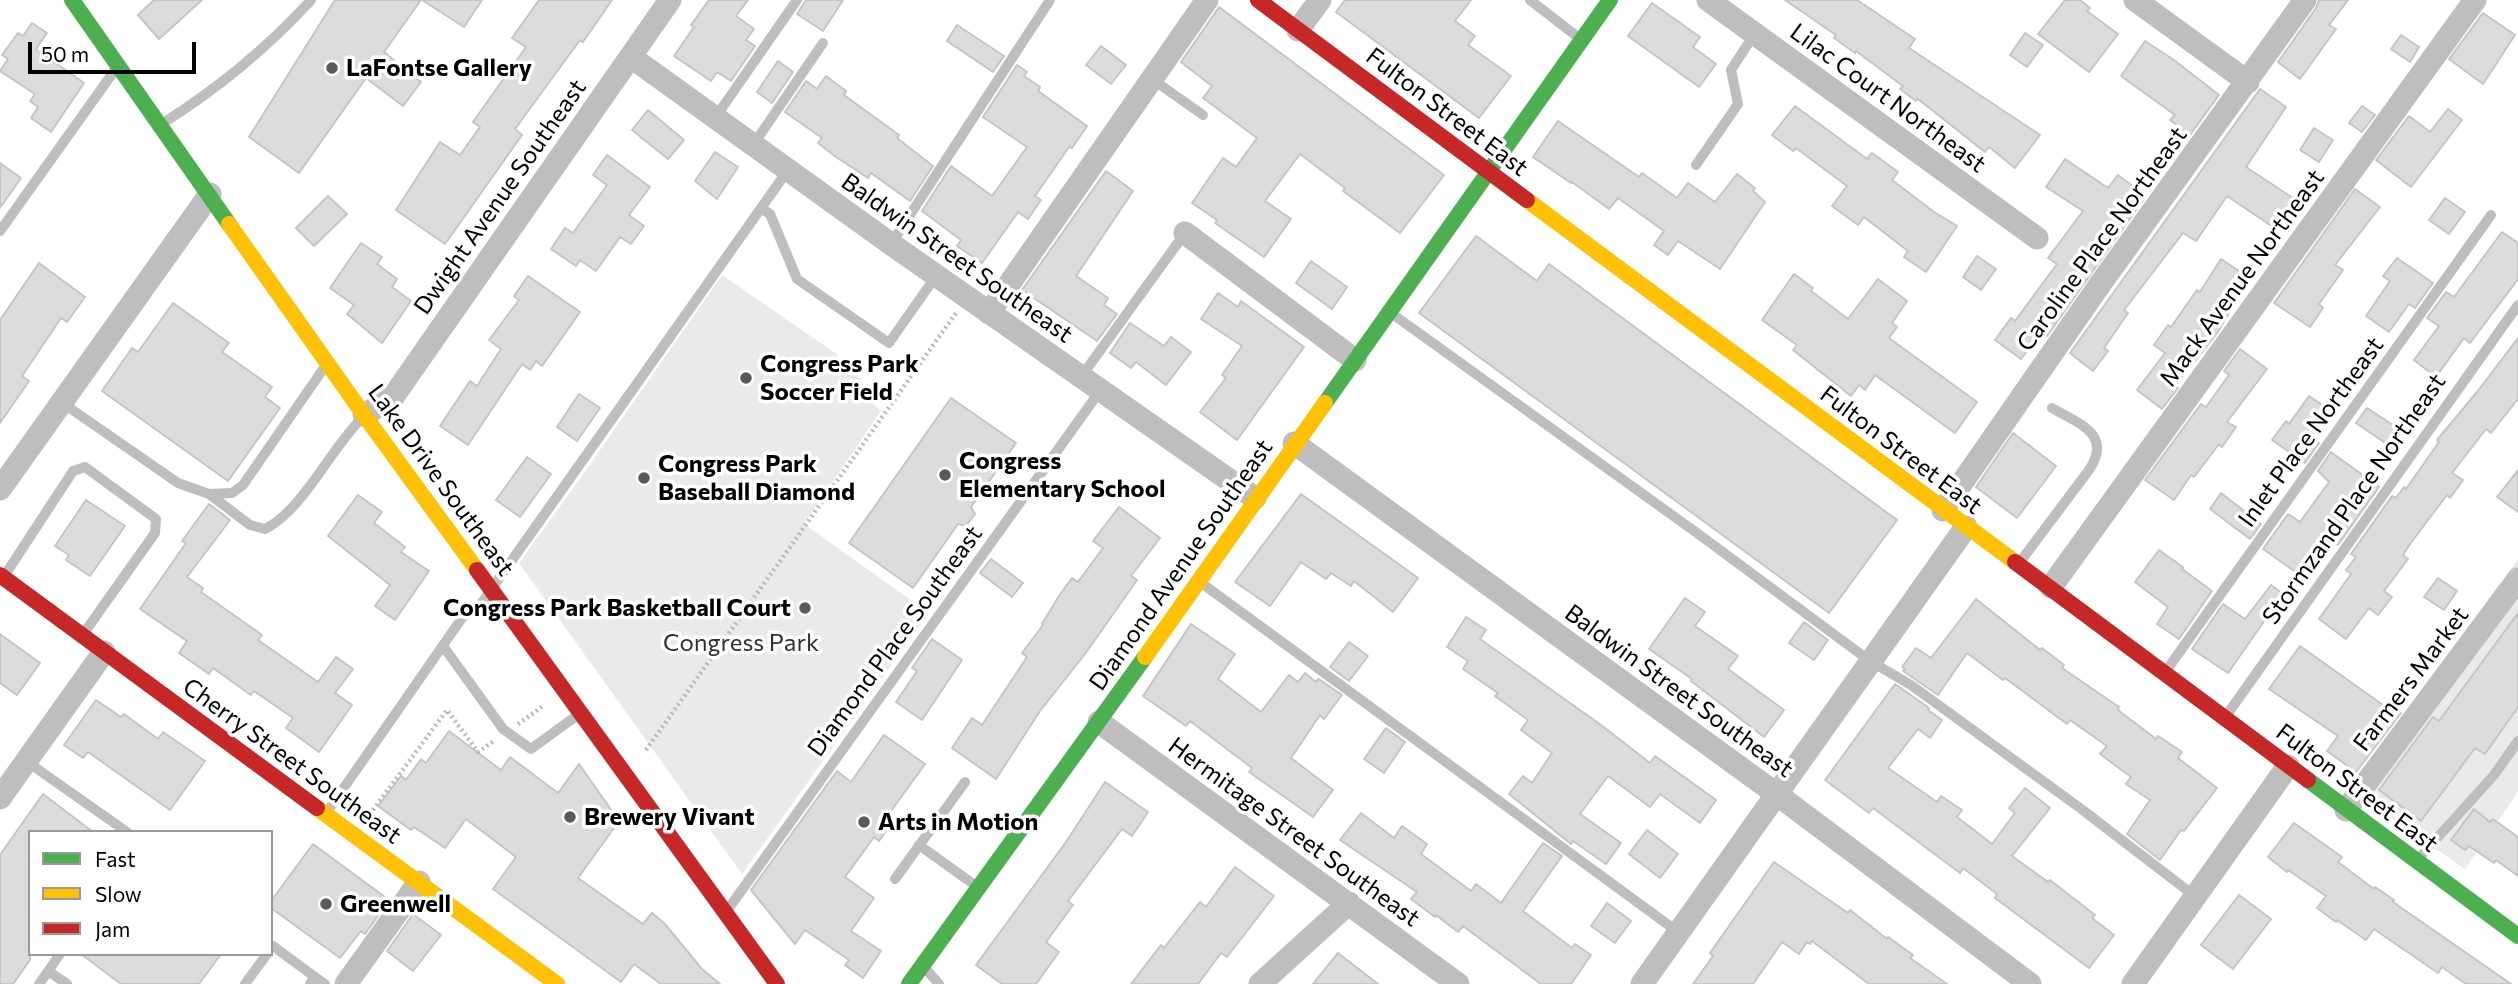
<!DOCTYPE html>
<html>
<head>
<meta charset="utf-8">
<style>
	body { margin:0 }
	#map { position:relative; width:2518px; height:984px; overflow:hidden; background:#fff; font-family:Commissioner,sans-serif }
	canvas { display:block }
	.legend { position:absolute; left:28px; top:830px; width:245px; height:126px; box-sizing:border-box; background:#fff; border:2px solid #999; margin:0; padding:9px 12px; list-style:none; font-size:21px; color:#000 }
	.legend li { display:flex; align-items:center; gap:14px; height:35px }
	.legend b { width:35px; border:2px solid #999 }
	.scale { position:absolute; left:28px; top:42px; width:168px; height:32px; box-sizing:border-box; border:4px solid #000; border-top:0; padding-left:9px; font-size:21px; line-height:24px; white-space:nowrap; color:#000; -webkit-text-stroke:5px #fff; paint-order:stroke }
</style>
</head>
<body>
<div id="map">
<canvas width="2518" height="984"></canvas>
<ul class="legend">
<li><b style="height:9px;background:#4caf50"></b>Fast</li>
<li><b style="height:9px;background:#ffc107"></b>Slow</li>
<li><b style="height:9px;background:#c62828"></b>Jam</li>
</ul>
<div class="scale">50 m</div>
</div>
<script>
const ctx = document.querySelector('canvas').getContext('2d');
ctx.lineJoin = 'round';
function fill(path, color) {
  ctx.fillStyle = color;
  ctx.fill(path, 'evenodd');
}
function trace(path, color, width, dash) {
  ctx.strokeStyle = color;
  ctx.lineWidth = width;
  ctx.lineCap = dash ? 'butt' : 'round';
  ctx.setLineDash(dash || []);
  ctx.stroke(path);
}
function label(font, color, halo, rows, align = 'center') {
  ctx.font = font + ' Commissioner,sans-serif';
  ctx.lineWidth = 7;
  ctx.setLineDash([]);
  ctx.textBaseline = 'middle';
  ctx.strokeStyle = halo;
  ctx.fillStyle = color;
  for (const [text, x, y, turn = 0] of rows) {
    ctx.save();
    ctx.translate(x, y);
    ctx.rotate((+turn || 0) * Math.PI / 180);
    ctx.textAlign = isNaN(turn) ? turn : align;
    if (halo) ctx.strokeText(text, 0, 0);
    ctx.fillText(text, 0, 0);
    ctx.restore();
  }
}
fill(new Path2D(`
	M722,275l116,80 -4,7 26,16 9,22 12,11 -77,113 125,89 -187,261 -223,-311 63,-87z
	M2518,559v233l-53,77 -110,-76z`), '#eaeaea');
const building = new Path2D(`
	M154,0h48l-43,39 -21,-24z
	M335,0h86l-37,52 37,30 -18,24 -37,-28 -67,95 -50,-36z
	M422,0h60l-18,27z
	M539,0h73l-29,42 -3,-2 -65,89 7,6 -77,109 -49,-34 44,-68 20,13 20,-28 -7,-5 53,-75 -14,-9z
	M709,0h39l-12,16 18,13 -8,11 9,6 -24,35 -14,-9 -6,9 -37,-25 20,-29 -3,-2z
	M806,0h37l-20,31 -26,-17z
	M1345,0h126l-16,21 20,15 -7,9 43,31 -32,42 -143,-106z
	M1785,0h72l58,39 -6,9 131,87 -25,33 -26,-21 -4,5 -67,-53 -2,2 -16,-12 3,-3 -47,-35 -1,2 -21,-15 2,-3z
	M2065,0h15l10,8 -3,3 31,23 -29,38 -51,-38z
	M2319,0h29l-19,25 7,4 -36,50 -22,-17 38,-54z
	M1652,3l48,34 -7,10 23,17 -17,23 -71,-51z
	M1219,7l225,168 -44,58 -57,-42 2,-3 -45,-34 -35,47 26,18 -27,38 -49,-34 2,-3 -25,-17 31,-45 13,9 21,-29 -54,-40 9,-12 -31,-24z
	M2483,13l32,22 -32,49 -34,-25z
	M32,23l15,10 -11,16 48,34 -33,49 -20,-14 7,-11 -8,-6 5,-7 -35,-23 8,-12 -6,-4 16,-22 5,3z
	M957,25l47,31 -11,16 -46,-31z
	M2025,33l18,12 -16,22 -17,-12z
	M2401,35l18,12 -9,15 -19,-13z
	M2145,41l29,19 45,35 -29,40 -20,-15 5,-5 -54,-39z
	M1101,46l25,19 -15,19 -25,-19z
	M778,61l15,11 -21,31 -15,-11z
	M1017,65l10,7 -3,4 16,11 -2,4 49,35 -15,22 -3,-1 -34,49 6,4 -13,19 -10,-7 -36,51 -25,-17 4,-6 -39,-29 29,-45 41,30 35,-49 -44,-30z
	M826,76l20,15 -2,4 55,40 -2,3 36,28 -23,35 -39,-28 -3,5 -32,-21 -18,-14 4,-5 -37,-26 21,-31 11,8z
	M2260,89l26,18 -40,60 50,33 -20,29 -49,-33 -31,45 -13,-8 -59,77 4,3 -24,35 4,3 -15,20 -23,-18z
	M1795,106l72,53 5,-6 26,19 -6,8 42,32 23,14 -31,46 -22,-15 4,-6 -44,-34 -6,8 -26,-19 15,-20 -51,-38 -3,3 -21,-16z
	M2362,106l13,9 -13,17 -13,-9z
	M2448,109l14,11 -51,67 -35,-27 33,-44 21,16z
	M648,110l36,30 -16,19 -36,-29z
	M1558,121l81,56 3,-4 35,25 11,-15 27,19 22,-28 18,14 -2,3 12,11 -45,67 -42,-28 -10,14 -14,-10 10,-14 -46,-33 -9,11 -37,-27 -1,1 -38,-26z
	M2314,128l19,12 -14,22 -19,-12z
	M715,152l23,15 -21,32 -22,-18z
	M607,155l43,32 -21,28 15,11 -13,18 -11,-7 -24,34 -16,-11 -4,6 -25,-17 14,-21 8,5 34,-48 -14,-10z
	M2065,159l43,29 10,-13 28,21 -99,140 -5,-4 -21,27 -26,-19 16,-22 4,3 42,-57 -9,-6 35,-47 -37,-24z
	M0,163l21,15 -21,30z
	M1106,171l27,20 -57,85 32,22 -4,7 13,9 -20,27 -75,-51z
	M2355,189l25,18 -45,58 8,5 -24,34 4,4 -13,19 -36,-24z
	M328,196l19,18 -33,32 -18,-18z
	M2445,198l20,14 -16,22 -20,-14z
	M2502,232l16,11v36l-48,64 -6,-5 -28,39 -22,-17 25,-34 -12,-8 19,-26 8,5z
	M1476,236l61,45 12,-17 348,256 -68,93 -410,-300z
	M361,243l21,14 -5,7 20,15 -5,8 19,14 -29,42 -35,-29 7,-9 -24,-17z
	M1977,256l19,13 -15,21 -18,-13z
	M2397,258l36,25 -18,25 -6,-4 -20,28 -23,-16 24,-35 -7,-5z
	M2221,259l27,18 -23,33 4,3 -11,19 -43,54 3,2 -16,21 -25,-19 28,-37 -11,-8 14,-20 3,2 26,-37 3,2z
	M1311,261l36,26 -15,22 -36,-26z
	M39,263l46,34 -18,25 -6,-4 -39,58 7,5 -29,42v-103z
	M1794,274l19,14 -2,3 37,28 30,-40 29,22 -15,22 5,4 -8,11 88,64 -22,31 -80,-58 -10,15 -6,-5 -8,11 -58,-46 4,-5 -35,-25z
	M528,276l52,36 -38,54 -6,-5 -6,9 -8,-6 -54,81 -28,-19 30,-45 7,5 24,-37 -12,-9 30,-40 -5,-4z
	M1218,293l20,14 3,-6 63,46 -67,93 -37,-28 26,-34 -4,-3 20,-29 -41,-27z
	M173,303l56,40 -7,9 50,35 -7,10 15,11 -52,73 -126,-90 30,-43 6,4z
	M1130,323l34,23 7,-9 20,15 -25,33 -30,-23 -5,6 -21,-15z
	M2518,338v61l-27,34 -5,-4 -34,44 11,7 -13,18 -3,-3 -37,49 -7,11 5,4 -24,32 8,6 -14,18 -9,-7 -23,31 -27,-20 32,-45 -5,-4 10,-13 -5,-3 41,-58 4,2 8,-11 2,2 33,-47 -2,-2 40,-48z
	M2240,349l27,20 -40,53 9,5 -14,20 -3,-3 -25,33 -3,-2 -17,25 -29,-20 56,-76 5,3 23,-32 -5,-4z
	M579,394l21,14 -23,33 -20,-14z
	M2309,396l22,15 -20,27 8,5 -14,20 -33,-23 14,-19 3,3z
	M951,398l65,45 -45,64 4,7 -9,12 -8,-2 -45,64 -64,-45z
	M2367,408l35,23 -11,16 -35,-24z
	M2013,433l43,33 -39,52 -41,-31z
	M2331,452l48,35 -41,58 -14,-10 -27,38 -34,-24 25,-35 12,8 29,-40 -11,-11z
	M527,457l24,17 -31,43 -24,-17z
	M2518,470v42l-21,-15z
	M2221,493l40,31 -11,15 -40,-30z
	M1301,494l117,84 -25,34 -39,-31 -3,5 -20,-13 -5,6 -25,-17 -31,44 -35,-24z
	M358,495l24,17 -8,11 31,24 -4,5 28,19 -34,49 -20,-14 15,-21 -62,-49z
	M86,500l39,26 -35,50 -24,-16 3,-5 -14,-9z
	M209,504l21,16 -43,57 16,11 -2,4 61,43 -4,5 60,42 18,-25 17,12 -18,24 17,12 -33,47 -33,-24 7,-10 -39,-27 -3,4 -38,-27 -4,6 -30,-21 8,-12 -47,-32 46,-66 -4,-2z
	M1119,507l41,31 -29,38 6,4 -52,74 -45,57 -44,68 -44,-31 20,-30 10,7 45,-68 -5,-4 21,-28 -1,-1 17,-28 13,-18 6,4 25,-34 -10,-7z
	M2159,550l24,17 -1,2 30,22 -33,48 -22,-15 11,-17 -33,-25z
	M991,559l32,24 -11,14 -32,-24z
	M2438,578l19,13 -13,19 -20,-13z
	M2271,585l12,9 -55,79 -36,-24 31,-45 22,15z
	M1685,598l20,14 -10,14 43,30 -10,13 56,41 -20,27 -73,-56 1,-2 -43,-30z
	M1976,599l64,51 2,-2 22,17 -2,3 57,39 -1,3 38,29 2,-3 24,16 -4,6 39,30 -33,43 -3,-1 -21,30 -33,-26 23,-34 -24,-16 5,-7 -31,-23 7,-8 -37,-26 -3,4 -62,-46 -2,2 -36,-27 -29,42 -35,-24 2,-2 -3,-2 14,-19 15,10z
	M2518,613v94l-33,47 -10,-6 -54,73 -42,-31 54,-73 6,4z
	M1466,617l20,13 -6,9 121,86 49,38 5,-7 61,44 -16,23 -40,-29 -10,13 -42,-31 -28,38 41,29 -15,21 -33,-23 -2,3 -62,-50 14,-18 9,7 20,-30 -31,-23 7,-10 -33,-24 3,-3 -35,-24 5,-8 -21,-14z
	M1804,622l24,18 -14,20 -25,-17z
	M1191,624l44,30 -17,25 43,33 28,-37 9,7 7,-9 11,9 2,-3 2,1 22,15 -18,24 -4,-4 -29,43 42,32 -20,27 -64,-45 3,-4 -62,-47 -4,5 -43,-30z
	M0,634l40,29 -23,32 -17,-12z
	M932,639l30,21 -40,60 -26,-18 21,-31 -5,-3z
	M1349,642l19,14 -19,25 -19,-14z
	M2300,646l90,64 2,-3 9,6 -45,59 -29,-21 11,-15 -69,-47z
	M1895,684l34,24 -1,2 14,10 -12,18 -12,-9 -30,39 49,34 4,-6 21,14 -5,7 35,27 23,-31 -6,-5 16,-20 25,20 -38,48 36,26 2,-2 45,35 -3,3 22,17 -25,33 -94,-70 2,-4 -34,-26 -3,5 -87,-65 -4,5 -44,-33z
	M96,700l25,17 3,-3 34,25 5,-7 42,29 -35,49 -82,-58 -5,6 -19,-13z
	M1386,728l19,14 -21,31 -20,-14z
	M449,731l52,39 9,-13 48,36 21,-29 40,57 -41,57 65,46 9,-11 12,10 38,46 18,15h-59l-27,-20 -13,18 -128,-93 23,-32 -50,-38 -21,29 -31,-21 -3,3 -33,-24 23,-30 5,4 15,-21 5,4z
	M884,735l41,29 -39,54 5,6 -12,17 -5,-4 -29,40 29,21 -23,33 30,20 -18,27 -18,-13 4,-5 -44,-30 -10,14 -44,-54 86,-119 14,11z
	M1105,782l43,30 -16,24 -10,-7 -54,72 5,4 -27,37 13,10 -23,32h-34l-26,-19 90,-123z
	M43,794l50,38h-63v128l-17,24h-13v-129z
	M2474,809l16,13 3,-3 25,18v39l-22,-16 -2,3 -25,-17 -4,4 -14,-10z
	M1361,813l33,25 8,-12 25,18 -6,10 50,37 5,-7 25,19 42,-60 19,13 -39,55 49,37 3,-4 16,11 -20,29h-30l-78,-58 -5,6 -22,-17 -1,2 -24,-18 6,-7 -77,-52z
	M2294,823l48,34 -4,5 36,27 1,-2 19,13 -1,2 118,82h-45l-24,-17 -4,6 -64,-44 -8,11 -29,-20 -1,2 -19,-14 9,-12 -38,-26 -1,2 -19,-15z
	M1647,830l31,24 -18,24 -31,-24z
	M313,844l76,56 -24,34 -4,-3 -21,27 -69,-50v-7z
	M1774,862l74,51 2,-3 37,29 1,-2 25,18 -3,3 37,26h-78l-57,-43 -2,3 -3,-2 -8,12 -17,-12 -29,42h-60l20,-28 -3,-3z
	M1235,867l39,29 -47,61 -6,-4 -23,31h-67l30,-39 3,3 36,-46 6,5z
	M2239,895l32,24 -38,50 -32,-24z
	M1607,903l24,18 -16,22 -24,-17z
	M413,914l28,21 -28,36 -26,-20z
	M1338,953l40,31h-65z
	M81,954h140l-22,30h-78z`);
fill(building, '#dcdcdc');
trace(building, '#c5c5c5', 2);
trace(new Path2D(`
	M518,724l25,-18
	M646,750l310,-437
	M373,810l74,-100 31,42 16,-11`), '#b8b8b8', 4.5, [2, 3.5]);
trace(new Path2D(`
	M1530,0l49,38
	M1152,79l51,36
	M715,118l82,-118
	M163,123c54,-34 105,-76 148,-123
	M753,145l70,-102
	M1696,165l42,-61 -7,-34 24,-37
	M761,208l9,6 27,65 92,64 47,-67
	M0,231l117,-164
	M891,244l159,-244
	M1391,313l306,220 173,128 41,24 169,123 116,89
	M1081,377l104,-144
	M61,402l117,81 31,11 23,-1 11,-8 83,-120
	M209,494l41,31 15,4c39,-20 65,-80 98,-112
	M2020,562l69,-92c24,-36 -10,-46 -37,-62
	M5,575l68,-104 12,-4 71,52 -1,14 -71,100
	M1200,582l478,350
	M443,646l60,83 28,20 48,-35
	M2166,671l325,-456
	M2226,716l292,-411
	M26,761l101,71
	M327,812l135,-194 19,-14 307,-434
	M919,845l57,41
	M2420,857l74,-82 24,-34
	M895,879l70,-97
	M726,912l374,-521
	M271,948l2,-2 42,31
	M924,967l15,17
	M48,971l19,13
	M39,984l21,-30
	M245,984l22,-30
	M310,984l5,-7 10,7`), '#bebebe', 10);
trace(new Path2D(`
	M1708,0l329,238
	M2135,0l113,82
	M1298,30l22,-30
	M631,57l260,187 364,254
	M1185,233l170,127
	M989,313l218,-313
	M364,415l29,-18 277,-397
	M1294,443l481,350 255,191
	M0,489l210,-295
	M1943,510l158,-227 204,-283
	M2051,587l424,-587
	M1099,722l359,262
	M0,798l104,-146
	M2346,810l172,-231
	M346,984l73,-102
	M1260,984l89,-81
	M1642,984l324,-457
	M2133,984l155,-218`), '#bebebe', 23);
trace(new Path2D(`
	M72,0l157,224
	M1325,403l285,-403
	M2308,780l210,156
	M909,984l236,-327`), '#4caf50', 16);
trace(new Path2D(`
	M1527,200l488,362
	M229,224l135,191 113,155
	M1145,657l180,-254
	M317,808l240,176`), '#ffc107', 16);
trace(new Path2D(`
	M1258,0l269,200
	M2015,562l293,218
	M477,570l300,414
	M0,575l317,233`), '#c62828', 16);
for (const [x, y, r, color] of [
	[332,68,7,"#595959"],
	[746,378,7,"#595959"],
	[945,475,7,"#595959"],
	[644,478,7,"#595959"],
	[805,608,7,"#595959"],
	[570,817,7,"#595959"],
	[864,822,7,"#595959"],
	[326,904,7,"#595959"]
]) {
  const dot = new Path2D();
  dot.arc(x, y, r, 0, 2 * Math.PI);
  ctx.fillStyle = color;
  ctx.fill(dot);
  trace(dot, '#fff', 2.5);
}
label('bold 24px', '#000', '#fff', [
	["LaFontse Gallery",346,68],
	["Congress Park",760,364],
	["Soccer Field",760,392],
	["Congress",959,461],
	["Elementary School",959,489],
	["Congress Park",658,464],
	["Baseball Diamond",658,492],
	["Congress Park Basketball Court",791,608,"right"],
	["Brewery Vivant",584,817],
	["Arts in Motion",878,822],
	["Greenwell",340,904]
], 'left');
label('24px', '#000', '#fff', [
	["Lilac Court Northeast",1888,98,36],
	["Fulton Street East",1447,112,37],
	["Dwight Avenue Southeast",500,197,-55],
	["Caroline Place Northeast",2102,239,-54],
	["Baldwin Street Southeast",957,258,35],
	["Mack Avenue Northeast",2242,278,-54],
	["Inlet Place Northeast",2311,432,-54],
	["Fulton Street East",1901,450,37],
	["Lake Drive Southeast",441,480,54],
	["Stormzand Place Northeast",2354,499,-55],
	["Diamond Avenue Southeast",1181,565,-55],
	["Diamond Place Southeast",895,641,-54],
	["Farmers Market",2411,679,-53],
	["Baldwin Street Southeast",1679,691,36],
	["Cherry Street Southeast",292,761,36],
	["Fulton Street East",2357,788,37],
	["Hermitage Street Southeast",1294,832,36]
]);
label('24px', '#2f2f2f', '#fff', [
	["Congress Park",741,643]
]);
</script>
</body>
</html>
